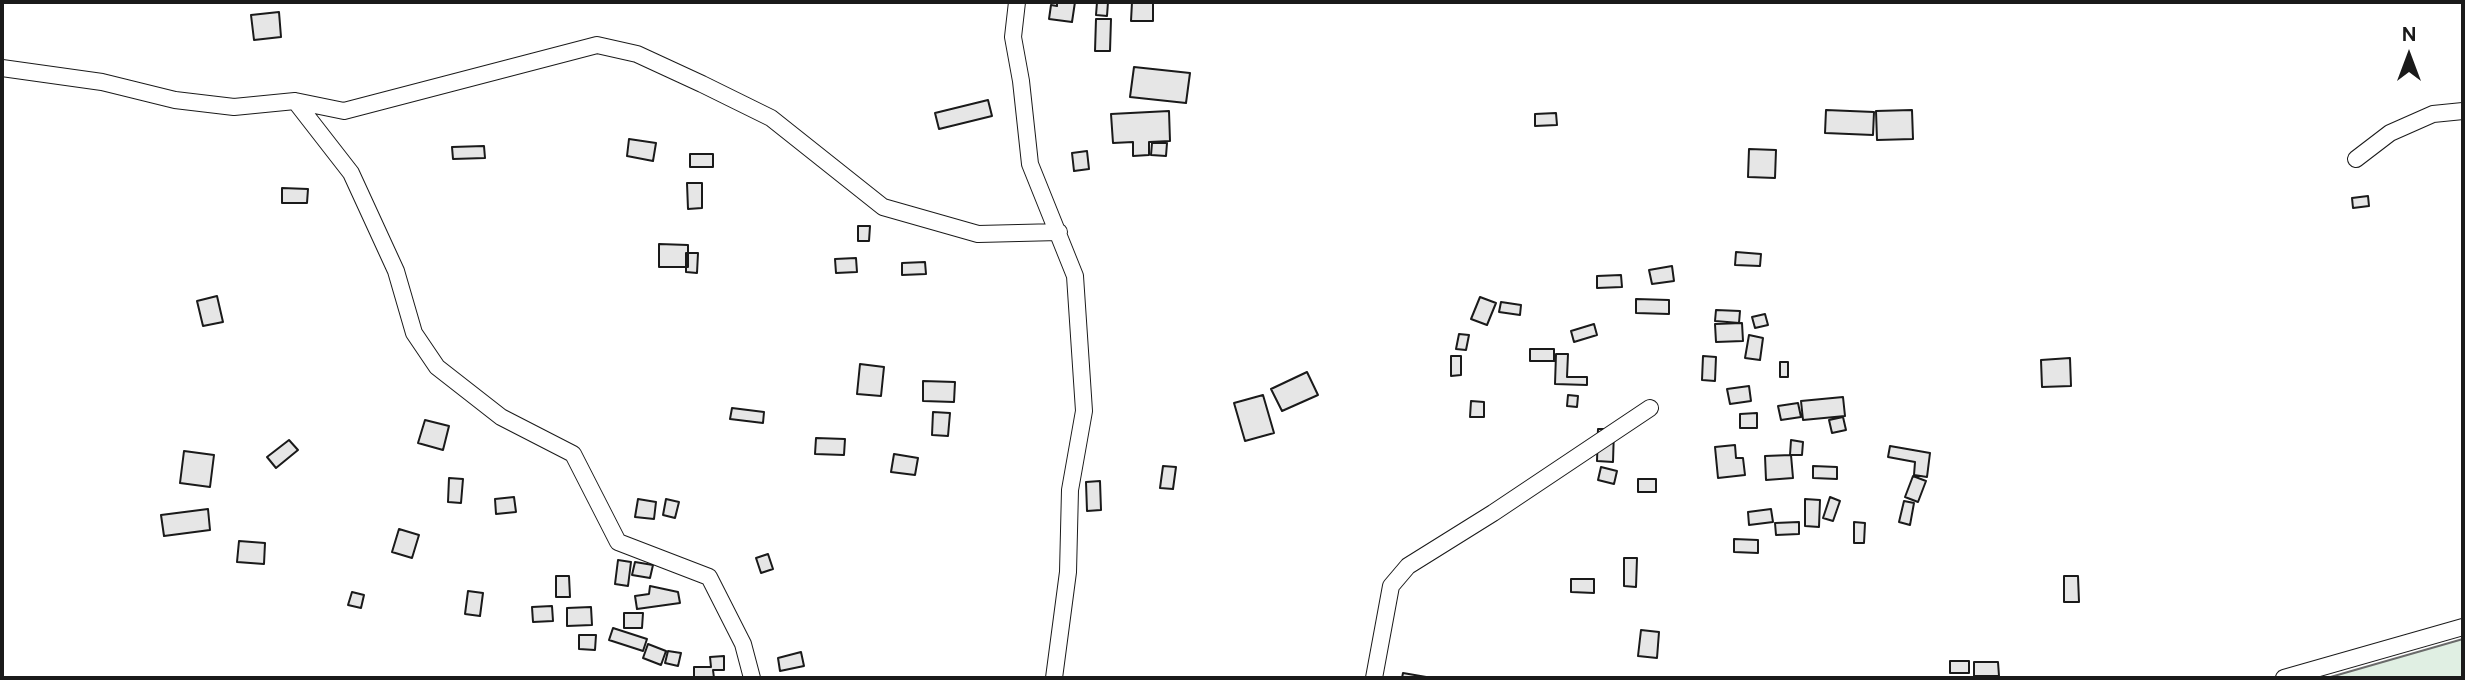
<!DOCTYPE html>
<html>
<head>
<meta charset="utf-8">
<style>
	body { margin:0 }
	#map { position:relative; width:2465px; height:680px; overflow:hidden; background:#fff; font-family:Figtree,sans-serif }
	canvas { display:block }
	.frame { position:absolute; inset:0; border:4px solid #1a1a1a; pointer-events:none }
	.north { position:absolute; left:2374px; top:21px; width:70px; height:70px; -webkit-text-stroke:5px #fff; paint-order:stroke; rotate:0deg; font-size:19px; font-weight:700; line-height:28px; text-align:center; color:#1a1a1a }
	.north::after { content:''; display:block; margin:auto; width:24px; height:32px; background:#1a1a1a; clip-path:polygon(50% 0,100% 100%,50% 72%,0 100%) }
</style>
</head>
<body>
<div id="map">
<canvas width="2465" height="680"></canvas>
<div class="frame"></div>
<div class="north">N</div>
</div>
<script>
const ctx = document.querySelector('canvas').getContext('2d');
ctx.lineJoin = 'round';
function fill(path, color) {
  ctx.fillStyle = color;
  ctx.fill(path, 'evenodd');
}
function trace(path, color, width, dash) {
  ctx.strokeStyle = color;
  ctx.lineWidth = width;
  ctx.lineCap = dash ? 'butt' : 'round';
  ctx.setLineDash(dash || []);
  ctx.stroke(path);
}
const green = new Path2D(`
	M2463,639v39h-136z`);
fill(green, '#e0efe3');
trace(green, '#6a6a6a', 2);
const building = new Path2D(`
	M1057,2h18l-3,20 -23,-3 2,-14 6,1z
	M1097,2h11l-1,14 -11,-1z
	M1132,2h21v19h-22z
	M279,12l2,25 -27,3 -3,-25z
	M1096,19h15l-1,32h-15z
	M1134,67l56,6 -4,30 -56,-6z
	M988,100l4,16 -53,13 -4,-16z
	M1826,110l48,2 -1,23 -48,-2z
	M1912,110l1,29 -36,1 -1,-29z
	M1169,111l1,30 -21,1v13l-16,1v-14l-20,1 -2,-29z
	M1556,113l1,12 -22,1v-12z
	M629,139l27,4 -3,18 -26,-5z
	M1152,143h15l-1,13 -15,-1z
	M484,146l1,12 -32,1 -1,-12z
	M1749,149l27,1 -1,28 -27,-1z
	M1087,151l2,18 -15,2 -2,-18z
	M690,154h23v13h-23z
	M687,183h15v25l-14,1z
	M282,188l26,1 -1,14h-25z
	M2368,196l1,10 -16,2 -1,-10z
	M858,226h12l-1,15h-11z
	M659,244l29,1v22h-29z
	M1736,252l25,2 -1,12 -25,-1z
	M686,253h12l-1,20 -11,-1z
	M856,258l1,14 -21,1 -1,-14z
	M925,262l1,12 -24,1v-12z
	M1672,266l2,15 -22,3 -3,-14z
	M1621,275l1,12 -25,1v-12z
	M217,296l6,26 -20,4 -6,-25z
	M1480,297l16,6 -9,22 -16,-6z
	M1636,299l33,1v14l-33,-1z
	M1501,302l20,3 -1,10 -21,-3z
	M1716,310l24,1 -1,12 -24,-2z
	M1765,314l3,11 -13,3 -3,-11z
	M1742,323l1,18 -27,1 -1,-18z
	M1594,324l3,11 -23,7 -3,-11z
	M1459,334l10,1 -3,15 -10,-1z
	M1749,335l14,3 -3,22 -15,-2z
	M1530,349h24v12h-24z
	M1556,354h12l-1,23h20v8l-32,-1z
	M1451,356h10v19l-10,1z
	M1703,356l13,1 -1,24 -13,-1z
	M2070,358l1,28 -29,1 -1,-27z
	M1780,362h8v15h-8z
	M860,364l24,3 -3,29 -24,-2z
	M1307,372l11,23 -36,16 -11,-22z
	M923,381l32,1 -1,20 -31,-1z
	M1749,386l2,15 -21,3 -3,-15z
	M1263,395l11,38 -29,8 -11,-38z
	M1568,395l10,1 -1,11 -10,-1z
	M1843,397l2,19 -42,4 -2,-19z
	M1471,401l13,1v15h-14z
	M1798,403l3,14 -20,3 -3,-14z
	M732,408l32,4 -1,11 -33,-4z
	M933,412l17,1 -2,23 -16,-1z
	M1757,413v15h-17v-14z
	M1843,417l3,13 -14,3 -3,-13z
	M425,420l24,6 -6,24 -25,-7z
	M1598,429h16l-1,33 -16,-1z
	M816,438l29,1 -1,16 -29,-1z
	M289,440l9,10 -22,18 -9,-11z
	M1791,440l12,2 -1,13h-12z
	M1735,445l1,13h7l2,17 -27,3 -3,-31z
	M1890,446l40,7 -3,24 -13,-2 1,-13 -27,-5z
	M184,451l30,4 -4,32 -30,-4z
	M894,454l24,4 -3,17 -24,-3z
	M1791,455l2,23 -27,2 -1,-24z
	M1163,466l13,1 -3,22 -13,-1z
	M1813,466l24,1v12l-24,-1z
	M1601,467l16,4 -3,13 -16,-4z
	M1913,476l13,5 -8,21 -13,-5z
	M449,478l14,1 -2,24 -13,-1z
	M1638,479h18v13h-18z
	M1100,481l1,29 -14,1 -1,-29z
	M514,497l2,15 -20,2 -1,-15z
	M1830,497l10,4 -7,20 -10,-3z
	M638,499l18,3 -2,17 -19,-2z
	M666,499l13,3 -4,16 -12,-3z
	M1805,499l15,1 -1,27 -14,-1z
	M1904,501l10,2 -4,22 -11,-3z
	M208,509l2,21 -46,6 -3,-21z
	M1771,509l2,13 -24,3 -1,-13z
	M1799,522v12l-23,1 -1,-12z
	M1854,522l11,1 -1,20h-10z
	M399,529l20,6 -7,23 -20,-6z
	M1734,539l24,1v13l-24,-1z
	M239,541l26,2 -1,21 -27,-2z
	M768,554l5,15 -12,4 -5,-15z
	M1624,558h13l-1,29 -12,-1z
	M618,560l13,2 -3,24 -13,-2z
	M635,562l18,3 -3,13 -18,-3z
	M556,576h13l1,21h-14z
	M2064,576h14l1,26h-15z
	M1571,579h23v14l-23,-1z
	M650,586l28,6 2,11 -43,6 -2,-13 14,-2z
	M468,591l15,2 -3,23 -15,-2z
	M352,592l12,3 -3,13 -13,-3z
	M552,606l1,15 -20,1 -1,-15z
	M591,607l1,18 -25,1v-18z
	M624,613h19l-1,15h-18z
	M613,628l34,11 -4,12 -34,-11z
	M1641,630l18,2 -2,26 -19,-2z
	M579,635h17l-1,15 -16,-1z
	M648,644l18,7 -5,14 -18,-7z
	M668,651l13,2 -3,13 -13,-3z
	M801,652l3,14 -24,5 -2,-13z
	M724,656v14h-11l1,8h-20v-11h17l-1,-10z
	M1950,661h19v12h-19z
	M1974,662h24l1,14h-25z
	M1403,673l29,5h-30z`);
fill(building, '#e6e6e6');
trace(building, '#1a1a1a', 2);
const minor = new Path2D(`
	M1017,2l-4,35 8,44 9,83 45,112 9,135 -14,79 -2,82 -14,106
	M2,68l100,14 73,18 59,7 61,-6 49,10 253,-66 40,9 65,30 69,34 112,89 95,27 81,-2
	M295,101l56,72 45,98 18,62 23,34 64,50 72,37 45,88 91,35 34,67 9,34
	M2356,159l34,-26 43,-19 30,-3
	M1374,678l17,-92 17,-20 85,-53 157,-105
	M2284,678l179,-51`);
trace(minor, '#1a1a1a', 18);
trace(minor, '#fff', 16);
</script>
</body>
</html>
